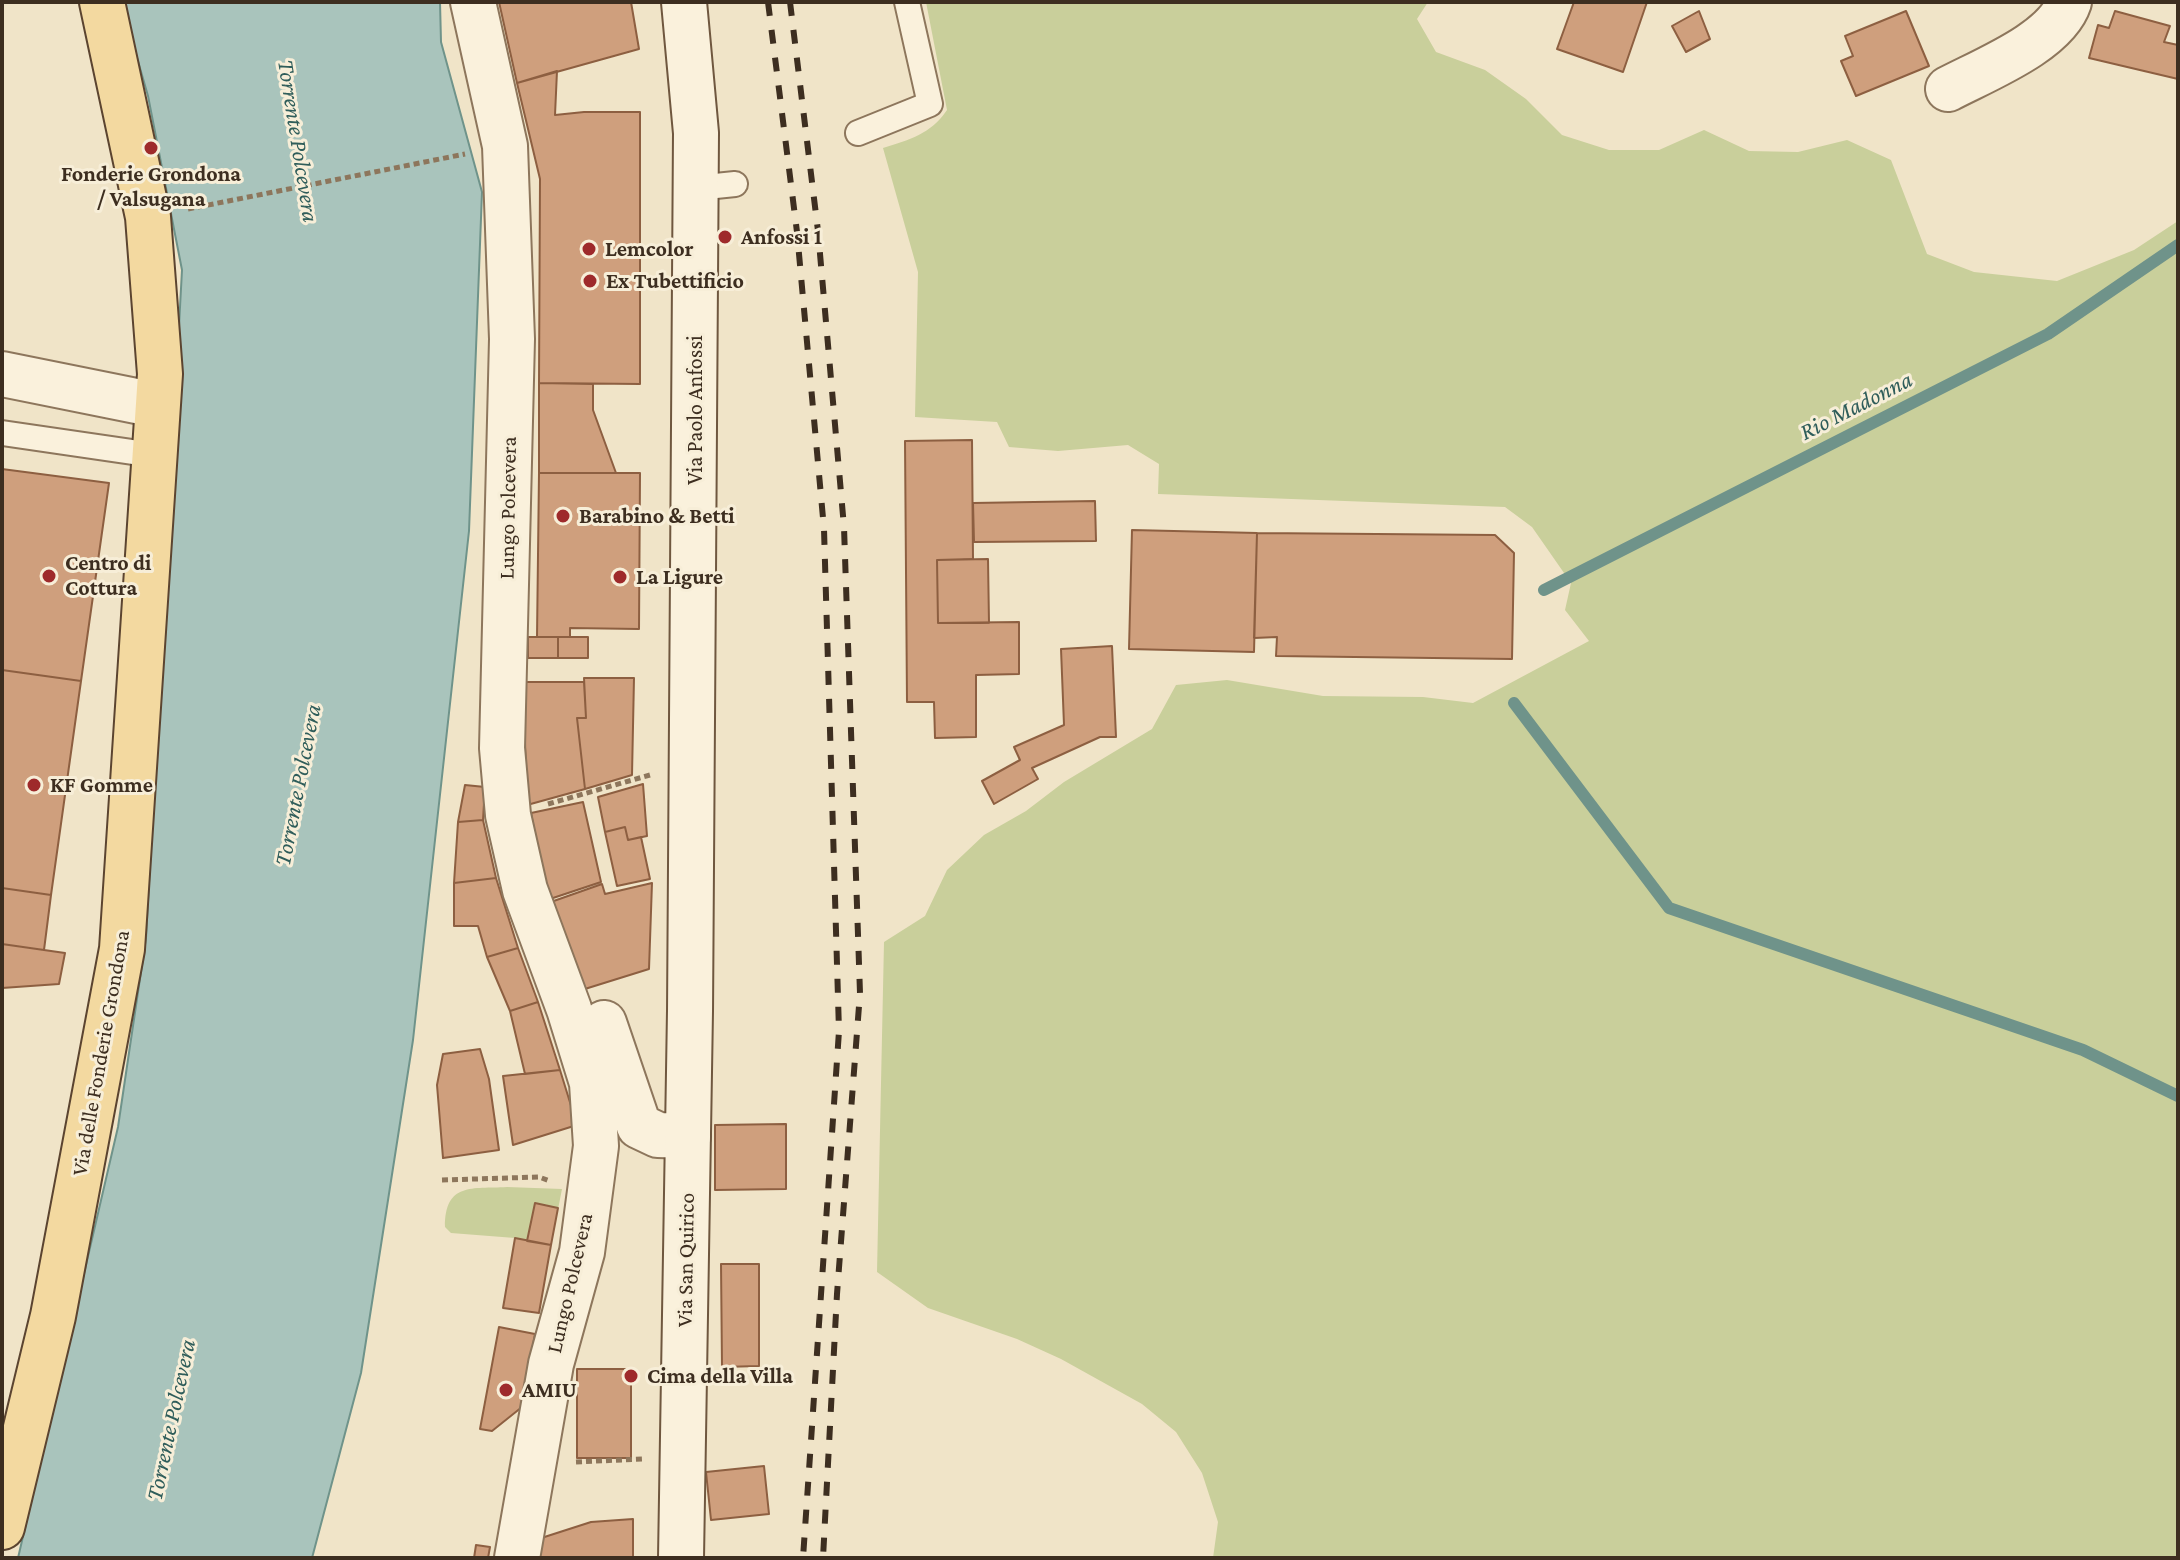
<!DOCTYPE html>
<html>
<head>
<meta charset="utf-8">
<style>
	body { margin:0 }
	#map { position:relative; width:2180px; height:1560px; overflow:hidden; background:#f0e4c8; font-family:"Crimson Pro",serif }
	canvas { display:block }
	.frame { position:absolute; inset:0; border:4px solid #3d2e20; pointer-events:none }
</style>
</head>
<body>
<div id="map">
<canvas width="2180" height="1560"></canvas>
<div class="frame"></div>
</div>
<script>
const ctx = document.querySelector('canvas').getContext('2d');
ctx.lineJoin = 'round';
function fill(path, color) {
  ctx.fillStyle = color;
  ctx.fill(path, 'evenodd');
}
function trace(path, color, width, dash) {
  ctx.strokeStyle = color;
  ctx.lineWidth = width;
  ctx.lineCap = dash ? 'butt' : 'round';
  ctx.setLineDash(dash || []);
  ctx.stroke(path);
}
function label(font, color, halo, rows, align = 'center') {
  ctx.font = font + ' "Crimson Pro",serif';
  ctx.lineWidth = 6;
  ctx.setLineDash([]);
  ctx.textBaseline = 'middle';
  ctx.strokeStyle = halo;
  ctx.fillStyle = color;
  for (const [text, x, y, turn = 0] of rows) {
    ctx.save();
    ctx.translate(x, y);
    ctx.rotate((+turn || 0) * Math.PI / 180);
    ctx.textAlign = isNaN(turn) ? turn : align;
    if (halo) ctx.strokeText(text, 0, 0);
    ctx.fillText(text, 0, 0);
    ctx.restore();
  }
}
fill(new Path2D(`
	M926,2h502l-11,17 19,33 49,18 41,29 36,36 47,15h50l45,-20 45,21 49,1 49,-12 44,20 36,94 47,18 83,9 77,-31 44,-29v1337h-965l5,-36 -16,-49 -26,-41 -34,-28 -81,-45 -44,-20 -89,-31 -51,-36 7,-330 41,-26 22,-46 37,-35 42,-24 38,-29 88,-53 24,-44 51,-5 96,16 100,1 50,6 116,-62 -24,-31 6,-27 -39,-56 -27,-20 -347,-13 1,-30 -31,-19 -70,6 -49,-4 -12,-25 -82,-5 3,-145 -35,-124c26,-8 48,-14 64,-38z
	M507,1187l55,2 -11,56 -36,-7 -64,-5 -6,-6c0,-45 27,-38 62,-40z`), '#c9cf9b');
const water = new Path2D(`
	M121,2h319l1,40 41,150 -13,339 -56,509 -52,333 -49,185h-294l100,-431 28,-189 36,-668 -34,-174z`);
fill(water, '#a9c4bc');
trace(water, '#6f938a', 2);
trace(new Path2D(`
	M1544,590l504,-256 130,-89
	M1514,703l155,205 414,142 95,46`), '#6f938a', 12);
const building = new Path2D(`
	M499,2h132l8,47 -122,34z
	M1574,2h73l-24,70 -66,-23z
	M1699,11l11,28 -24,13 -14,-26z
	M1906,11l23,55 -73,30 -15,-35 12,-5 -8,-20z
	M2115,11l55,15 -6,16 14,3v34l-89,-21 9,-33 11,3z
	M557,71l-2,44 29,-3h56v272l-101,-1 1,-204 -23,-96z
	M539,383l54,1v26l23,63h-77z
	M972,440l1,119 -36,1 1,63 81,-1v52l-43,1v62l-41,1 -1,-36h-27l-2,-261z
	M2,469l107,14 -28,198 -79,-11z
	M539,473h101l-1,156 -69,-1v9h-33z
	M1095,501l1,40 -122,1 -1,-39z
	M1132,530l125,3 -3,119 -125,-3z
	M1257,533l238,2 19,18 -2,106 -236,-3 1,-19 -23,1z
	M988,559l1,64h-51l-1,-63z
	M528,637h30v21h-30z
	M558,637h30v21h-30z
	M1112,646l4,91h-16l-68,31 6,11 -44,25 -12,-23 38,-21 -6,-13 50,-22 -3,-76z
	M2,670l79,11 -30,214 -49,-7z
	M584,678h50l-2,97 -47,14 -8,-71h9z
	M523,682h61l2,36h-9l8,71 -58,16z
	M643,784l4,52 -19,4 -3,-13 -20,5 -7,-35z
	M465,785l20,2 -2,33 -25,2z
	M583,802l18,80 -54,18 -16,-87z
	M483,820l13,58 -42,5 4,-61z
	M625,827l3,13 13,-3 9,42 -33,7 -12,-54z
	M496,878l22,70 -31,9 -9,-31h-24v-43z
	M652,883l-3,86 -77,24 -24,-90 54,-19 3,10z
	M2,888l49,7 -7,55 -42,-6z
	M2,944l63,9 -6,31 -57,4z
	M518,948l20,54 -28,9 -23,-54z
	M538,1002l22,68 -35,4 -15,-63z
	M480,1049l9,30 10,71 -56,8 -6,-73 6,-31z
	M560,1070l17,55 -64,20 -10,-69z
	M786,1124v65l-71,1v-65z
	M535,1203l23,5 -7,37 -24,-4z
	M515,1238l36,7 -12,68 -36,-5z
	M721,1264h38v102l-37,1z
	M499,1327l36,7 -13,73 -30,24 -12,-2z
	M577,1369h54v89h-54z
	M764,1466l5,48 -58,6 -5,-48z
	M633,1519v39h-99l-2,-17 59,-19z
	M476,1545l14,2 -2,11h-14z`);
fill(building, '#cf9f7d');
trace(building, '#8d5f41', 2);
const service = new Path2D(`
	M858,133l72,-29 -23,-102
	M696,188l39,-4
	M2,433l151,22`);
const minor = new Path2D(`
	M473,2l32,144 7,193 -10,409 6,67 17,75 44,119 23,74 4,63 -14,106 -31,112 -34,194
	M1948,89c36,-19 108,-47 121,-87
	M2,374l154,31
	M604,1023l35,103 19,9 30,1`);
const secondary = new Path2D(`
	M681,1558l9,-547 6,-878 -12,-131`);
const primary = new Path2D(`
	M2,1527l51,-211 69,-367 38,-575 -12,-157 -46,-215`);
trace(service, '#8d765c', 28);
trace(minor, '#8d765c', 48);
trace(secondary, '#6f573f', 48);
trace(primary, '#5b4430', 48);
trace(new Path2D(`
	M188,209l277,-55
	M548,804l102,-29
	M442,1180l97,-3 11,4
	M576,1462l66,-3`), '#8d765c', 5, [6, 4]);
trace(service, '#faf1dc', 24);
trace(minor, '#faf1dc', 44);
trace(secondary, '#faf1dc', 44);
trace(primary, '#f3d9a0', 44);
trace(new Path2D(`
	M768,2l29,230 27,297 15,502 -36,527
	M790,2l28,229 26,296 16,466 -23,301 -14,264`), '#3d2e20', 6, [14, 14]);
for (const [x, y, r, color] of [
	[151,148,8,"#9e2a2b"],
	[725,237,8,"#9e2a2b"],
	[589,249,8,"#9e2a2b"],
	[590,281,8,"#9e2a2b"],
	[563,516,8,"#9e2a2b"],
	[49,576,8,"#9e2a2b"],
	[620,577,8,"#9e2a2b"],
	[34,785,8,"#9e2a2b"],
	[631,1376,8,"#9e2a2b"],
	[506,1390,8,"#9e2a2b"]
]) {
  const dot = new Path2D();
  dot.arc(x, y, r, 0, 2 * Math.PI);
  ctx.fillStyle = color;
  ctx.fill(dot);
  trace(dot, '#f7eed8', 3);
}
label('bold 22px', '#3d2e20', '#f7eed8', [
	["Fonderie Grondona",151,174,"center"],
	["/ Valsugana",151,199,"center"],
	["Anfossi 1",741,237],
	["Lemcolor",605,249],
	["Ex Tubettificio",606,281],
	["Barabino & Betti",579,516],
	["Centro di",65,563],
	["Cottura",65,588],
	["La Ligure",636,577],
	["KF Gomme",50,785],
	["Cima della Villa",647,1376],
	["AMIU",522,1390]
], 'left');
label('22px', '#3d2e20', '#f7eed8', [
	["Via Paolo Anfossi",695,410,-90],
	["Lungo Polcevera",508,508,-89],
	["Via delle Fonderie Grondona",101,1053,-80],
	["Via San Quirico",686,1260,-89],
	["Lungo Polcevera",570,1283,-77]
]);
label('italic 24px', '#2f5d5a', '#f7eed8', [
	["Torrente Polcevera",298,141,81],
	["Rio Madonna",1856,406,-27],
	["Torrente Polcevera",298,785,-79],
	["Torrente Polcevera",171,1420,-78]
]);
</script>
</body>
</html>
